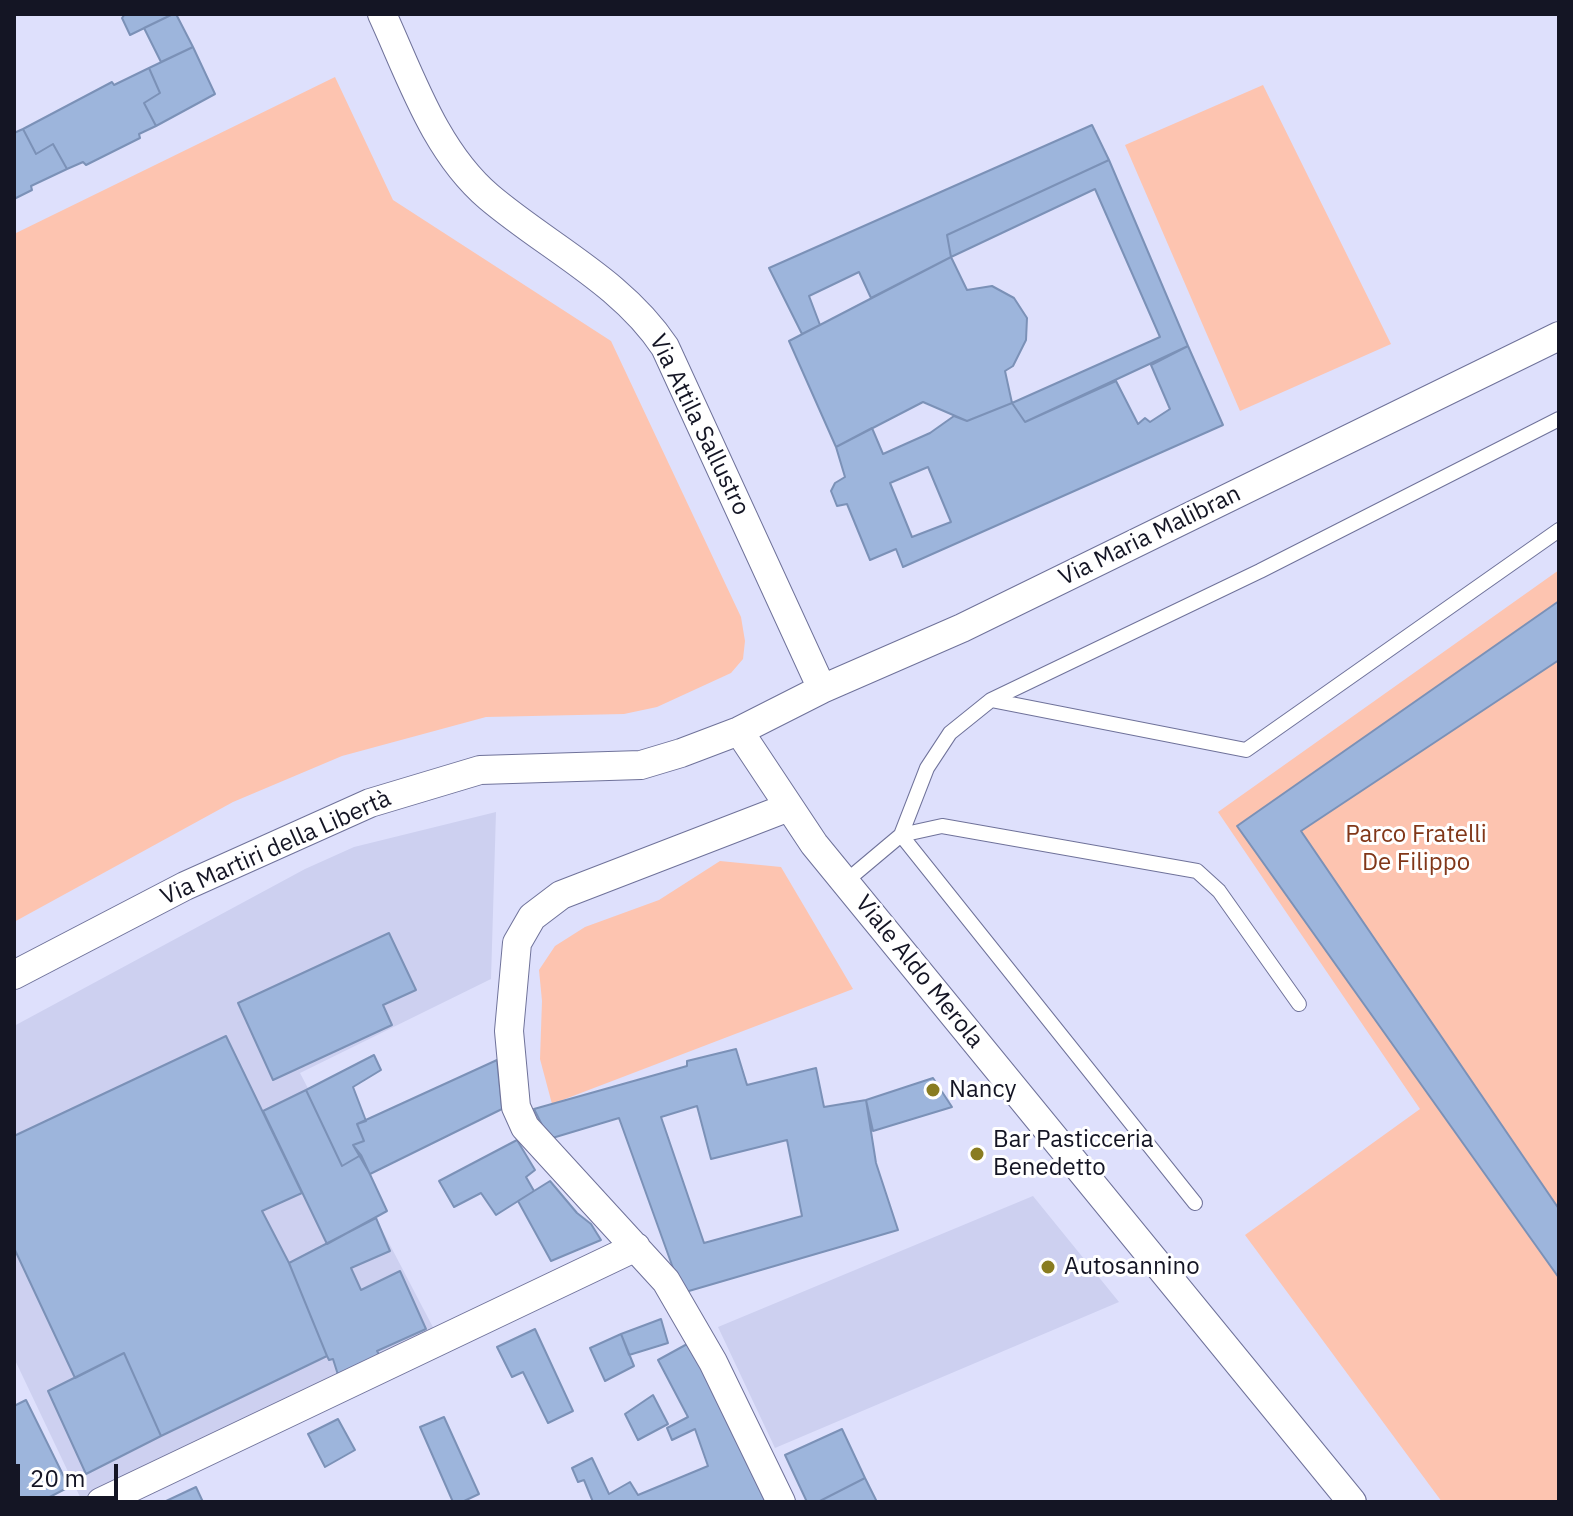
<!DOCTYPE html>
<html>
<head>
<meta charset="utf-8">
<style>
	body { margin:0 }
	#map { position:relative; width:1573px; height:1516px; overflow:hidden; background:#dee0fc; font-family:"IBM Plex Sans",sans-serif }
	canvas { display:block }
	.frame { position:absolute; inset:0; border:16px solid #141524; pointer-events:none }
	.scale { position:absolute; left:16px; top:1464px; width:102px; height:36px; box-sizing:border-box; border:4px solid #141524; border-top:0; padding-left:10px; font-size:24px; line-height:28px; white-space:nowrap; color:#141524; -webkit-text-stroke:6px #fff; paint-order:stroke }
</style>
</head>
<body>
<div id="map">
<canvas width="1573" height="1516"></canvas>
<div class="frame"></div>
<div class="scale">20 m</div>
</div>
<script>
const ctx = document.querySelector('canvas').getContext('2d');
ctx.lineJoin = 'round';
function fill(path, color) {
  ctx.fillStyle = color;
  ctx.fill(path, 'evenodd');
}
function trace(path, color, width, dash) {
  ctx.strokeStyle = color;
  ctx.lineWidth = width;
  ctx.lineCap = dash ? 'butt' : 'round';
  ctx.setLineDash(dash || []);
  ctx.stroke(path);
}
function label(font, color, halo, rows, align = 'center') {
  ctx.font = font + ' "IBM Plex Sans",sans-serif';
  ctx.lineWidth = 6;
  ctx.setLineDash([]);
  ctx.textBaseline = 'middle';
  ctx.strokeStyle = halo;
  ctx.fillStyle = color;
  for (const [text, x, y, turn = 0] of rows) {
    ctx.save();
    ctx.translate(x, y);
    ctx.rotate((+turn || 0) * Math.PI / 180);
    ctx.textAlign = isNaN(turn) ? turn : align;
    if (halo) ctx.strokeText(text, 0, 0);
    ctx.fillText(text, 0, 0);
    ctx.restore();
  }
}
fill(new Path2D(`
	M496,812l-5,167 -191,94 136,260 -355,166 -67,-141v-332l291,-157 49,-22z
	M1033,1196l86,106 -344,146 -57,-121z`), '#cdd0f0');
fill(new Path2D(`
	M335,77l58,123 218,141 130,276 4,24 -2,18 -12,14 -74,34 -33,7 -138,3 -144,39 -109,46 -219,120v-688z
	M1263,85l128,259 -151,67 -115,-266z
	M1559,570v932h-117l-197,-267 175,-126 -202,-297z
	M720,861l61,6 72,122 -301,115 -12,-45 2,-58 -3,-31 16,-24 30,-19 74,-27z`), '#fdc4b0');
const building = new Path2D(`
	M125,14h48l-43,21 -8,-17z
	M173,14h3l17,33 -32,15 -17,-34z
	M193,47l22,47 -59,32 -12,-23 16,-10 -11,-25z
	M149,68l11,25 -16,10 12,23 -17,8 1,4 -54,27 -3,-3 -16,7 -14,-25 -17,10 -13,-25 89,-47 2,3z
	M1092,125l17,35 -162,75 4,22 -80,41 -12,-26 -50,24 11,29 -18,9 -33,-66z
	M23,129l13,25 17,-10 14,25 -36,17 1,4 -18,9v-66z
	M1109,160l79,186 -163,76 -13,-19 148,-66 -65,-148 -144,68 -4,-22z
	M951,257l16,33 25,-4 22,12 13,20 -1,22 -13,26 -8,5 7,32 -45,18 -44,-19 -87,45 -47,-106z
	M1188,346l35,79 -320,142 -7,-18 -26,11 -23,-56 -10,2 -6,-15 4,-8 10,-6 -9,-30 36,-19 11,26 47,-21 24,-17 13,5 45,-18 13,19 91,-41 22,43 7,-6 5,4 20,-13 -19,-44zM928,467l23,55 -39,15 -22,-54z
	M1559,601v59l-258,171 258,378v69l-322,-452z
	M389,933l27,57 -33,15 9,20 -119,55 -35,-77z
	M226,1036l76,157 -40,18 27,52 38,93 -166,80 -37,-83 -49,25 -61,-130v-112z
	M736,1049l11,36 69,-17 8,39 42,-7 10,63 22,67 -216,63 -63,-175 -70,21 -15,-30 153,-43v-5zM697,1106l14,53 76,-19 15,76 -98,27 -43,-126z
	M374,1055l7,15 -28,17 13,34 -9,3 7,17 -11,4 8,10 -19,11 -36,-76z
	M497,1060l5,49 -132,65 -17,-29 11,-4 -7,-17z
	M933,1078l19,29 -79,24 -7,-31z
	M306,1090l36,76 19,-11 26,56 -60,33 -64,-133z
	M517,1140l18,30 -9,7 8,14 -38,24 -15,-22 -27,14 -15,-26z
	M550,1181l27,32 14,11 10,16 -50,21 -33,-60z
	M376,1218l14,33 -39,17 10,22 39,-19 26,58 -49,22 3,5 -41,22 -6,-19 -4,1 -2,-4 -38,-93z
	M661,1319l7,24 -39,12 -8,-21z
	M535,1329l38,82 -25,12 -25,-51 -11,5 -15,-30z
	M621,1334l13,32 -29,15 -15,-33z
	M689,1343l79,159h-175l-9,-22 -6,2 -6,-14 20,-10 17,36 21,-12 8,13 70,-29 -13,-37 -23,11 -5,-12 21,-11 -30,-57z
	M124,1353l37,83 -75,38 -38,-83z
	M653,1395l15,29 -30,16 -13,-26z
	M26,1400l43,87 -29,15h-26v-96z
	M444,1417l35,77 -17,8h-9l-33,-75z
	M338,1419l17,31 -30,17 -17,-33z
	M842,1429l23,49 -47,24h-11l-22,-47z
	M865,1478l12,24h-59z
	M196,1487l7,15h-39z`);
fill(building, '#9db5dc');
trace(building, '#7b91b7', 2);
const lane = new Path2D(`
	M991,700l255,50 313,-220
	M845,882l56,-47 26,-67 23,-35 41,-33 269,-129 299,-152
	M1195,1203l-294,-368 41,-9 255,45 22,20 80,113`);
const street = new Path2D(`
	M382,14c29,63 53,137 107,183 59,50 133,85 176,150l157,342
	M739,731l75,113 538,658
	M14,975l171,-89 185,-83 110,-33 161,-5 40,-12 58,-22 83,-42 140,-61 597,-292
	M101,1502l535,-255
	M781,1502l-68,-140 -47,-81 -141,-154 -9,-20 -7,-76 8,-88 15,-26 29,-22 228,-88`);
trace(lane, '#6f729a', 16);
trace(street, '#6f729a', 30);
trace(lane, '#fff', 14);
trace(street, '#fff', 28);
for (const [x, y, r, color] of [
	[933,1090,8,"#897c21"],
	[977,1154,8,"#897c21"],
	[1048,1267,8,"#897c21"]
]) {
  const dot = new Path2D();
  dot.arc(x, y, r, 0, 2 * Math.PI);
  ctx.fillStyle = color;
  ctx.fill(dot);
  trace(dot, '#fff', 3);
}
label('24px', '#141524', '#fff', [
	["Via Attila Sallustro",699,425,64],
	["Via Maria Malibran",1150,536,-26],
	["Via Martiri della Libertà",276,848,-24],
	["Viale Aldo Merola",919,972,51]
]);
label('24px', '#813719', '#fff', [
	["Parco Fratelli",1416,835],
	["De Filippo",1416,863]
]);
label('24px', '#141524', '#fff', [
	["Nancy",949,1090],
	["Bar Pasticceria",993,1140],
	["Benedetto",993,1168],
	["Autosannino",1064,1267]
], 'left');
</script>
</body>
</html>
